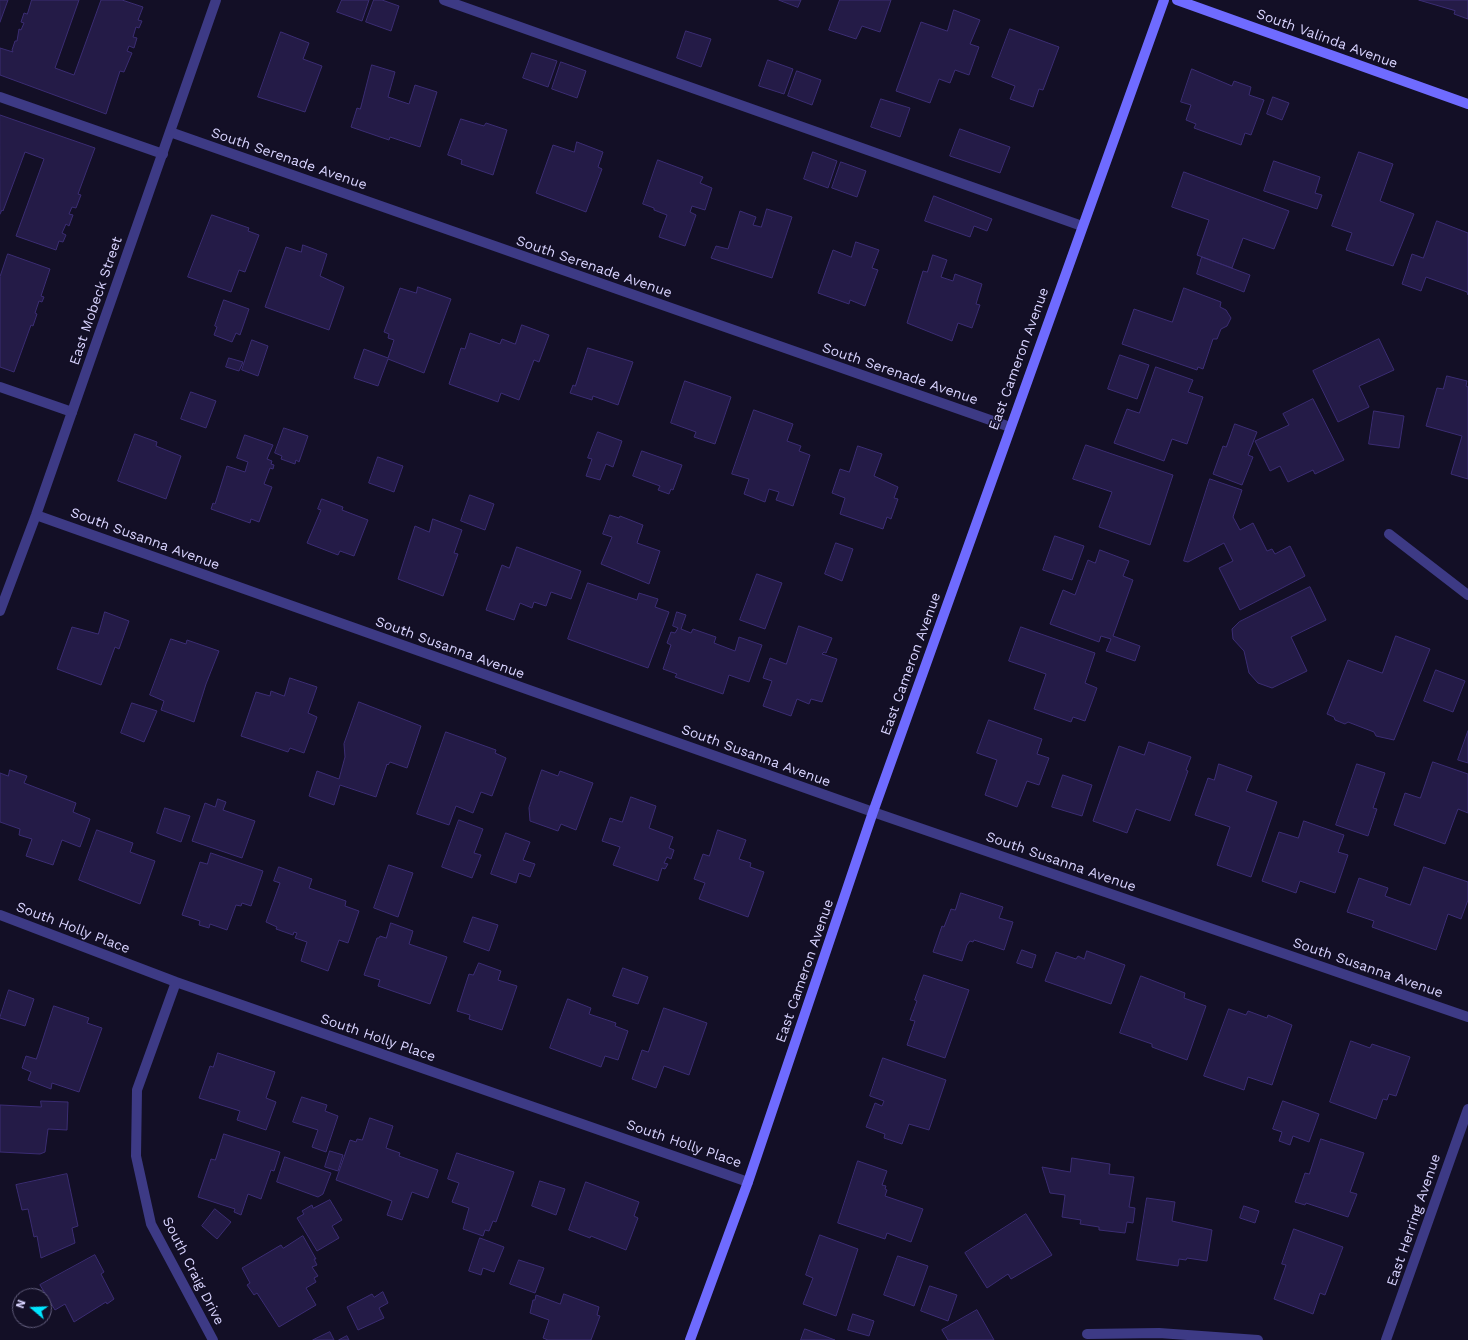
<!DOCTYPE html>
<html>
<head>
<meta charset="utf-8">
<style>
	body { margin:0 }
	#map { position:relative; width:1468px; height:1340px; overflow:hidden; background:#130f26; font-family:"Work Sans",sans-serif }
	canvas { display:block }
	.north { position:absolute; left:12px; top:1288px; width:40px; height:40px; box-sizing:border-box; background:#130f26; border:1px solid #625e7d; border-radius:50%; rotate:289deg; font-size:11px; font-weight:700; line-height:16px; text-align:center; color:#d9d4ff }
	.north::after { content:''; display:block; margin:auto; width:14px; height:18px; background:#00e5ff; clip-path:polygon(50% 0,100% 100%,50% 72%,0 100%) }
</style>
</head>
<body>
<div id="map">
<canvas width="1468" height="1340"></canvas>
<div class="north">N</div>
</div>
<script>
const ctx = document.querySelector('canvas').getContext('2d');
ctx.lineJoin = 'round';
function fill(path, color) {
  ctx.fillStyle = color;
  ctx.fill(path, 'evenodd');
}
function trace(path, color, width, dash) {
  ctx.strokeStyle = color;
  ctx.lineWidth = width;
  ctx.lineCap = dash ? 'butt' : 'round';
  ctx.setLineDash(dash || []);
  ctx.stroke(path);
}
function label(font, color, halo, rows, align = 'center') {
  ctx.font = font + ' "Work Sans",sans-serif';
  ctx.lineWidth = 3;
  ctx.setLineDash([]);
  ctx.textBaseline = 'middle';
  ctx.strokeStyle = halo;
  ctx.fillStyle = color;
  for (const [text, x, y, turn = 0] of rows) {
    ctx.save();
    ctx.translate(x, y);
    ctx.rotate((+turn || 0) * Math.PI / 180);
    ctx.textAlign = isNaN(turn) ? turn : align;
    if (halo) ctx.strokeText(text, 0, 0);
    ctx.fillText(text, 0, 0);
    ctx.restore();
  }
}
const building = new Path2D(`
	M0,0h8l-8,22z
	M32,0h47l-24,68 19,7 27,-75h21l21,7 -5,13 4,1 -3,7 -3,-1 -3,10 4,1 -3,10 -5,-2 -2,5 5,2 -8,19 -4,-1 -14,43 -106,-39v-27l13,4 -1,-2 3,-9h2l2,-12 2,1 3,-7 -3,-1 3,-9 3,1z
	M342,0h27l-7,21 -25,-9z
	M374,0h8l17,6 -8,25 -25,-9z
	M779,0h22l-3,7z
	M840,0h51l-11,32 -18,-6 -6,13 -27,-9z
	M1419,0h49v19l-14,-5 1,-3z
	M954,10l26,10 -10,24 9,3 -10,28 -14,-5 -5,13 -11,-4 -9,24 -34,-12 25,-69 26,9z
	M1010,29l49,18 -16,43 -4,-1 -6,18 -23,-8 5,-13 -23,-9z
	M686,31l25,8 -10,28 -24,-9z
	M281,32l28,11 -6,16 19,7 -17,46 -47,-15z
	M532,53l25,8 -9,26 -25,-9z
	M768,60l25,9 -9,25 -25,-8z
	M561,62l25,9 -9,27 -25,-9z
	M372,65l23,7 -7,25 21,7 6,-19 22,7 -17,55 -30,-10 -1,3 -38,-13 6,-19 3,1z
	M1192,69l40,17 2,-5 17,6 -2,8 15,5 -13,35 -6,-2 -4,12 -47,-17 2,-4 -10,-4 5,-15 -10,-3z
	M797,71l24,9 -9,25 -24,-9z
	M1273,97l16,6 -7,17 -15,-6z
	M881,99l29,9 -10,29 -29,-10z
	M0,115l95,33 -17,46 3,1 -5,13 -4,-1 -3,7 4,1 -4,11 -3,-2 -4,9 4,2 -3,7 -4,-1 -3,9 -40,-14 28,-77 -19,-7 -22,59 -1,-1 -2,4z
	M461,119l23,7 2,-3 21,7 -14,45 -32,-11 1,-4 -14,-5z
	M960,129l50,18 -10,26 -50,-17z
	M577,142l26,10 -5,15 4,2 -16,43 -50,-19 17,-48 21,7z
	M813,152l24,9 -9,27 -24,-9z
	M1359,152l34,12 -13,37 34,13 -21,52 -47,-16 6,-17 -20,-7z
	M658,160l45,17 -3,6 12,5 -7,22 -13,-4 -2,6 6,3 -11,31 -26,-9 8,-22 -13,-5v-2l-11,-4z
	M1274,161l46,16 -5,16 7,2 -5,14 -53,-18z
	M841,162l25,9 -9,26 -25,-9z
	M1184,172l105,39 -15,38 -31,-11 -11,30 -35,-13 12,-35 -37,-13z
	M934,196l58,23 -5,12 -13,-5 -4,11 -45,-16z
	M767,209l25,8 -20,61 -61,-20 5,-12 12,3 12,-38 16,6 -3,8 8,2z
	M212,215l37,13 -1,3 11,4 -14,37 -6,-2 -8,22 -43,-15z
	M1437,221l31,12v62l-1,-3 -41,-15 -5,14 -19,-7 10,-30 11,4z
	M856,242l23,8 -7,18 6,2 -13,36 -15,-6 -1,4 -31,-11 15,-43 18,7z
	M303,245l24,9 -7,22 24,11 -15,43 -64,-23 21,-60 15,5z
	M8,254l42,15 -9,27 3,1 -2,5 -3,-1 -4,12 2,1 -4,12 -2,-1 -17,47 -14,-5v-90z
	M933,255l14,5 -6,17 12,4 2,-7 27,10 -6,20 4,1 -8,23 -14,-5 -6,18 -45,-18 16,-52 4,1z
	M1202,257l48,18 -6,17 -47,-18z
	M418,287l33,12 -27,74 -36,-14 -10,27 -24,-8 10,-29 24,9 6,-18 -6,-2 1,-4 -5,-2 16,-44 16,5z
	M1184,288l37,14 -1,5 6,3 5,8 -4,8 -6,3 -4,10h-4l-10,30 -5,-2 -1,3 -75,-26 12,-35 38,13z
	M224,300l25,9 -9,26 -4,-2 -4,9 -18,-7 3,-8 -2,-1z
	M522,325l27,10 -10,27 -5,-2 -15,40 -18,-7 -3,9 -49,-18 12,-36 4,1 5,-16 30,11 2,-5 13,5z
	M1379,339l15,31 -35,16 10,21 -31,15 -25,-51z
	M252,340l16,6 -10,30 -16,-6z
	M588,348l45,14 -15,43 -25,-9 -1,4 -22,-7 3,-8 2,1z
	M1120,355l29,10 -12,34 -29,-10z
	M229,358l14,4 -4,9 -13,-4z
	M1156,367l37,13 -5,12 15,5 -16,47 -15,-5 -8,22 -50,-18 13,-34 12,4z
	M1447,376l20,5 -1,5 2,1v92l-17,-5 11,-38 -36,-10 11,-38 6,1z
	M685,381l46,16 -16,47 -21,-7 2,-5 -25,-9z
	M191,392l25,9 -10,27 -25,-9z
	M1313,399l31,61 -29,14 -2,-4 -25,12 -8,-16 -10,5 -15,-30 34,-16 -6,-11z
	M754,410l39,14 -6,17 14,5 -2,5 11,4 -17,51 -17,-6 3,-8 -10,-3 -4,13 -21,-8 5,-15 -17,-5z
	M1374,411l30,5 -5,32 -30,-4z
	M1235,424l22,8 -9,23 5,2 -11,28 -29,-11 10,-28 3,1z
	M284,428l24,8 -9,26 -3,-2 -1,4 -14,-5 1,-3 -7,-3z
	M598,432l24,9 -9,26 -7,-3 -6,16 -14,-4 6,-17 -4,-1z
	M135,434l22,8 -1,4 25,10 -15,43 -48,-18z
	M245,435l28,10 -6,14 5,2 -1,3 3,1 -1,4 -3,-1 -6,16 8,3 -13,35 -8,-3 -1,4 -39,-14 2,-6 2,1 12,-38 18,6 3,-10 -11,-4z
	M1086,445l87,30 -23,70 -51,-18 13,-35 -39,-13z
	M858,446l24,8 -8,22 24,11 -4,11 4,1 -7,20 -4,-2 -4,12 -43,-15 5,-16 -13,-5 8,-24 9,3z
	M642,451l40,14 -9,25 -2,-1 -2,5 -11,-4 2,-4 -27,-10z
	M378,457l25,9 -9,26 -25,-9z
	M1210,479l32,11 -9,27 7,13 13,-7 14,28 5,-2 3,5 15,-8 15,30 -65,34 -21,-42 14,-7 -9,-18 -36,19 -4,-1z
	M470,495l24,9 -9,26 -24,-9z
	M322,499l21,8 -1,3 26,10 -14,36 -14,-5 -2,4 -31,-12 14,-33 -3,-1z
	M610,515l9,3 1,-2 23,9 -6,18 23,8 -11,33 -48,-20 11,-27 -9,-3z
	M433,519l29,11 -8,23 4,1 -15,42 -45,-17 17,-53 14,6z
	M1055,536l29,10 -12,34 -29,-10z
	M836,543l17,6 -11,32 -17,-7z
	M517,547l64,24 -10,28 -20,-7 -5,14 -12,-4 -2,6 -12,-5 -6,17 -28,-10 16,-45 7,3z
	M1100,550l29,11 -6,15 10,4 -20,56 27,10 -5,15 -29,-10 5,-12 -10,-3 -2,6 -49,-18 13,-34 12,5 13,-35 7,3z
	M757,574l25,9 -17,46 -25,-9z
	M588,583l49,17 2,-7 19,6 -3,8 14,5 -21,56 -80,-29z
	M1310,587l16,33 -35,17 16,34 -35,17 -14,-5 -9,-10 -5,-22 -11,-12 -1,-10 7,-7z
	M105,612l24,9 -10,28 -4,-2 -14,38 -44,-16 15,-42 26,7z
	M677,612l9,3 -5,14 10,4 2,-4 23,8 -2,6 21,8 4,-14 23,8 -13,37 -20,-7 -6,19 -48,-17 2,-3 -14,-5 8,-24 -4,-2 4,-11 4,1 3,-5 -5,-2z
	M799,626l33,12 -6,15 -2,-1 -2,2 15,5 -15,43 -11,-3 -2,5 -12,-5 -6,17 -28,-10 9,-25 -9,-3 7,-20 16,6z
	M1021,627l74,26 -10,30 12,5 -12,33 -12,-4 -2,5 -37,-13 12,-35 -37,-13z
	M1396,636l34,13 -36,91 -18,-4 -2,-4 -26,-10 -3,2 -10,-4 -1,-3 -7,-3 21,-54 34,13z
	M171,639l15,5 1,-4 32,11 -13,33 -12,38 -33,-12 3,-9 -14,-6z
	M1436,670l29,11 -12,31 -29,-11z
	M290,678l27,9 -9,26 9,4 -13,36 -14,-5 -2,4 -47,-16 15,-44 14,4 1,-5 13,5z
	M359,702l62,24 -14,42 -17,-6 -2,3 -1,-1 -11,33 -36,-12 -6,20 -25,-9 8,-25 22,8 6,-22 -1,-13z
	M132,703l25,8 -13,31 -23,-9z
	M989,720l53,19 -5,15 12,4 -10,27 -12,-4 -10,26 -32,-12 12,-35 -20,-7z
	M1468,731v32l-10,-3z
	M446,732l50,18 -1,3 11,5 -14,38 -11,-4 -8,21 -17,-7 -7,19 -32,-11z
	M1149,742l42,15 -5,13 2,1 -18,50 -34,-12 -9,24 -34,-12 26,-75 25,9z
	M1433,762l35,12v39l-10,-4 -13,35 -51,-19 11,-32 15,5z
	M1219,764l33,12 -6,15 31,11 -26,75 -34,-12 13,-38 -35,-12 13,-37 6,2z
	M1357,764l28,9 -12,35 4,1 -9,27 -32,-11z
	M10,770l17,6 -3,7 52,20 -3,9 17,7 -10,28 -18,-7 -9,25 -27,-9 6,-17 -13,-4 1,-6 -20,-7v-49l8,3z
	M542,770l16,6 2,-5 33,12 -17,47 -15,-6 -3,7 -28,-10 -1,-13z
	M1063,775l29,10 -10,31 -30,-9z
	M631,797l25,9 -7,22 24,9 -4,11 5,2 -3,9 -4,-2 -3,6 4,1 -3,5 -3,-1 -4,13 -45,-16 7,-18 -18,-6 8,-23 12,4z
	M218,799l8,3 -3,8 32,11 -13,37 -50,-17 13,-38 10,4z
	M165,808l25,8 -9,26 -24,-9z
	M459,820l24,9 -9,24 7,2 -9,23 -30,-11z
	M1304,821l40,14 -6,17 10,3 -13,38 -35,-12 -4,12 -34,-12 17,-49 19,6z
	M97,830l36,13 -3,9 25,9 -15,43 -61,-24z
	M718,830l28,10 -7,19 12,4 -1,4 14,5 -16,45 -49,-18 6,-16 -11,-4 9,-25 6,2z
	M506,833l24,9 -7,18 12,4 -5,13 -11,-4 -3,10 -25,-9z
	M211,853l52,18 -12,35 -9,-3 -1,3 -5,-1 -9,25 -17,-6 -1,4 -10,-3 1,-4 -18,-6 18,-53 7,2z
	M389,865l24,8 -15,44 -24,-9z
	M279,867l33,12 -3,9 37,13 -1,5 14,5 -11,32 -9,-3 -11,31 -27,-10 6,-19 -12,-4 2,-5 -3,-1 -1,3 -17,-6 1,-2 -11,-5 14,-39 -6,-2z
	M1424,867l44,15v18l-7,19 -13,-5 -12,36 -64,-23 2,-6 -27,-9 12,-34 29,10 -3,8 25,9z
	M961,893l42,14 -4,11 14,4 -9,28 -30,-10 -1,2 -3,-1 -3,4 -5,16 -29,-9 9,-26 2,1 7,-18 4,1z
	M473,917l25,8 -9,26 -25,-9z
	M391,923l22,8 -4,13 38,13 -17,47 -52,-18 2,-6 -16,-5 13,-37h2l1,-2 6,2z
	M1022,950l14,5 -4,13 -15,-5z
	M1087,951l38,14 -14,39 -66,-23 11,-29 20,7 2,-3 6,3z
	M479,963l22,8 -3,9 19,6 -15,44 -33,-11 1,-4 -13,-4 12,-37 4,1z
	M623,968l25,9 -10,27 -25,-8z
	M924,975l45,15 -24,68 -38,-13 8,-24 -5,-1 7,-19 -2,-1z
	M1141,976l44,17 -1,5 22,8 -19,54 -35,-13v-3l-32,-11z
	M9,990l25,9 -9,27 -25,-8z
	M568,999l23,9 -2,6 27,9 -1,3 13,5 -10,29 -13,-4 -4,11 -51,-19z
	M54,1006l35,12 -2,5 15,5 -23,64 -27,-9 -1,6 -23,-9 3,-8 -9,-4 4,-12 10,3z
	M664,1008l43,15 -18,52 -25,-9 -8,22 -24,-9 10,-29 6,2z
	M1229,1009l17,6 2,-4 19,7 1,-3 24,10 -20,60 -24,-8 -4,13 -40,-14z
	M1351,1041l19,7 2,-4 38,13 -14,39 -7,-2 -2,6 -4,-1 -7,20 -46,-17z
	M218,1053l57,19 -9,26 10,4 -10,28 -29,-10 3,-9 -41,-13 11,-32 3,1z
	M883,1058l63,22 -17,50 -20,-6 -7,20 -18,-6 1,-4 -19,-7 9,-24 7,3 2,-5 -14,-5z
	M302,1097l25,8 -2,6 13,5 -12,36 -14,-5 6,-17 -25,-8z
	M41,1101l27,1 -1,28 -19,-1 -3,23 -5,2 -40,-2v-47l41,2z
	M1283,1101l36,13 -10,28 -16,-6 -3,9 -11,-4 3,-9 -9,-3z
	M370,1118l23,8 -7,22 14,5 -1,3 39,14 -10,28 -16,-6 -10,28 -15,-5 5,-14 -56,-21 14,-40 6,2 1,-3 5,1z
	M224,1134l56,18 -6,19 -3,-1 -10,29 -13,-5 -7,21 -7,-3 1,-3 -37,-12 13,-38 4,1z
	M1321,1139l43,14 -14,39 7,2 -9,23 -42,-14 -1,2 -10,-3 10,-29 4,1z
	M330,1151l13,4 -5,16 -13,-4z
	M457,1153l57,19 -18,50 -3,-1 -4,10 -4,-1 -2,6 -20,-7 6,-21 -17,-6 7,-19 -11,-4z
	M285,1157l46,16 -8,21 -5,3 -41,-15z
	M1072,1158l38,6 -1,10 25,3 -5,30 6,1 -2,15 -6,-1 -2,11 -26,-3v-3l-19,-3 1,-4 -19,-3 3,-22 -15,-2 -8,-26 28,5z
	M858,1161l29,10 -5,14 4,1 -1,3 2,1 -2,6 38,13 -12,33 -24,-9 -2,6 -47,-16z
	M67,1174l11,52 -6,2 3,15 -34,15 -4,-22 -3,1 -6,-28 -6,1 -6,-25z
	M540,1181l25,8 -9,26 -24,-9z
	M586,1182l53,20 -5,14 4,2 -12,32 -35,-14 -1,2 -21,-8z
	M1147,1198l28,4 -3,19 40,9 -5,31 -20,-3 -1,2 -7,-1 -1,7 -41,-6z
	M330,1200l12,20 -10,6 7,12 -22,13 -20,-33 7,-4 -2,-3 10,-6 1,3z
	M1244,1206l15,5 -4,12 -15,-5z
	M215,1209l16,13 -14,17 -15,-13z
	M1026,1214l26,41 -41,24 -3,-5 -21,14 -22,-35z
	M1294,1229l49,18 -18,48 -5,-2 -7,21 -39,-15 12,-34 -4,-1z
	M820,1235l38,14 -22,67 -33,-12 10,-26 -7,-3z
	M303,1236l13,23h-2l3,6 -5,2 6,9 -4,2 2,4 -10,6 10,17 -37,22 -22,-34 -3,2 -7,-10 3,-2 -8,-15 39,-23 2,3z
	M480,1238l24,9 -10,25 -11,-4 -2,7 -12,-4z
	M95,1255l9,17 -3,2 13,25 -7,5 -1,-2 -32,20 -9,-18 -10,6 -15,-25z
	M898,1256l30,10 -14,40 -30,-11z
	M519,1260l25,8 -9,25 -25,-9z
	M930,1286l27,9 -9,26 -27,-10z
	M383,1292l5,11 -9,5 5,10 -26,12 -11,-23 25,-13 2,3z
	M564,1294l35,13 -2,8 3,1 -9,24h-43l-5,-2 6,-18 -19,-7 3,-13h2l1,-5 24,9z
	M977,1310l17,30h-46l-6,-10z
	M853,1314l21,7 -5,15 -21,-6z
	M805,1329l30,11h-34z
	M330,1332l4,8h-21z
	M347,1336l2,4h-10z`);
fill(building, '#241b47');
trace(building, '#3b2d73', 1);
trace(new Path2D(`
	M444,0l638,226
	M0,97l163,57
	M0,387l72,25`), '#3d3a85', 10);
trace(new Path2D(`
	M170,132l840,295
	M36,515l837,297 595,205
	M1389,534l79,61
	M0,611l36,-96 180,-515
	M0,915l176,67 572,200
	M176,982l-39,108 -1,66 15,68 62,116
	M1087,1334l72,-1 99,7
	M1386,1340l82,-231`), '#3d3a85', 10);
trace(new Path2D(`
	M1177,0l291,104
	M690,1340l58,-158 125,-370 291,-812`), '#6f6bff', 10);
label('14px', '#d9d4ff', '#130f26', [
	["South Valinda Avenue",1327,39,20],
	["South Serenade Avenue",289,159,19],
	["South Serenade Avenue",594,267,19],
	["East Mobeck Street",96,301,-71],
	["East Cameron Avenue",1019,359,-70],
	["South Serenade Avenue",900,374,19],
	["South Susanna Avenue",145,539,20],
	["South Susanna Avenue",450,648,20],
	["East Cameron Avenue",911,664,-70],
	["South Susanna Avenue",756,756,20],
	["South Susanna Avenue",1061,862,19],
	["South Holly Place",73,928,21],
	["South Susanna Avenue",1368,968,19],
	["East Cameron Avenue",805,971,-71],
	["South Holly Place",378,1038,19],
	["South Holly Place",684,1144,19],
	["East Herring Avenue",1414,1220,-71],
	["South Craig Drive",193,1271,63]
]);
</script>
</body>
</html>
